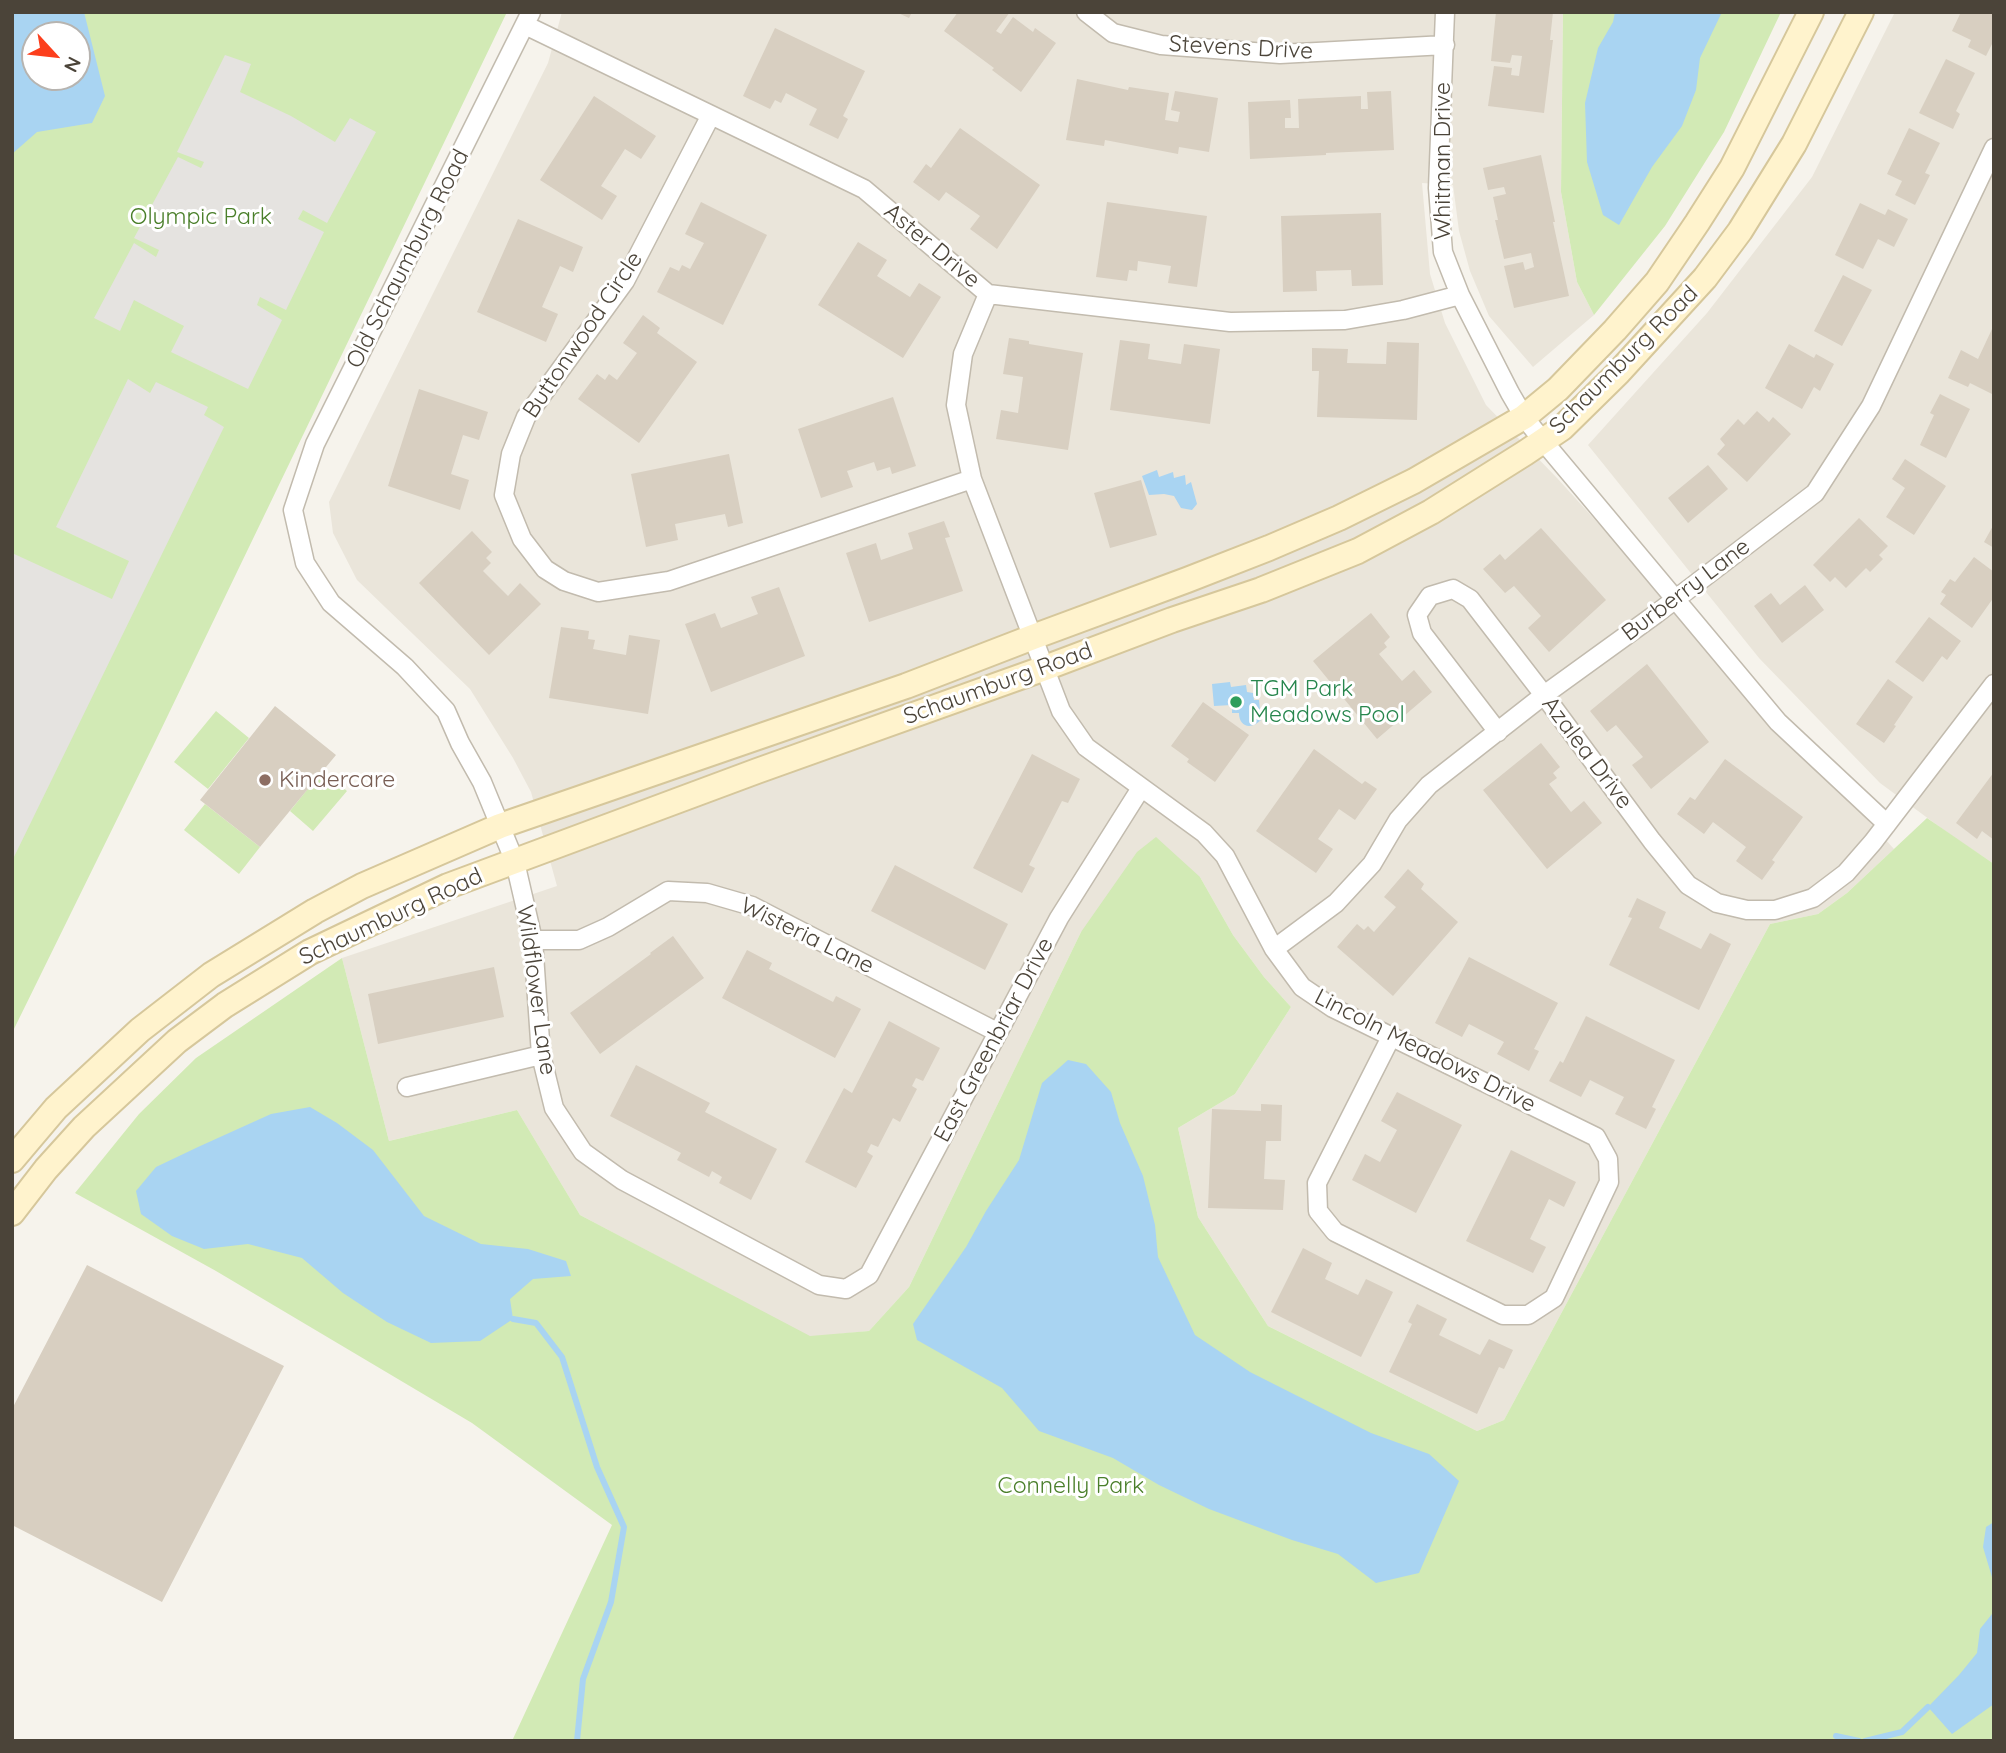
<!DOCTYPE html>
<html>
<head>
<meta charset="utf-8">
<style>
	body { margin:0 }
	#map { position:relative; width:2006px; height:1753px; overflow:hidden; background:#f6f3ec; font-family:Quicksand,sans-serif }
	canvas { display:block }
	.frame { position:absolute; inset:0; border:14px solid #4b4439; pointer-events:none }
	.north { position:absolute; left:21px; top:21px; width:70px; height:70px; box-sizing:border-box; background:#fff; border:2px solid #b7b4b0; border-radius:50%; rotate:117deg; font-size:19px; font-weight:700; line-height:28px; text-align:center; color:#4b4439 }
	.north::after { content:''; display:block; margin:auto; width:24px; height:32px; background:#fc3f1d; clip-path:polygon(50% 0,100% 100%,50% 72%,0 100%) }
</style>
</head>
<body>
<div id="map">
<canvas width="2006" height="1753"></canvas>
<div class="frame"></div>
<div class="north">N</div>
</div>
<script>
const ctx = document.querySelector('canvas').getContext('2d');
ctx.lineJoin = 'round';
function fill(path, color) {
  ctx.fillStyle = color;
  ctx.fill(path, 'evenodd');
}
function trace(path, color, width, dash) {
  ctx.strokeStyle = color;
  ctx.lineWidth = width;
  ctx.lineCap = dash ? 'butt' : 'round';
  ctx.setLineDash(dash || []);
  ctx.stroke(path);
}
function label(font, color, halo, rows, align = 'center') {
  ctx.font = font + ' Quicksand,sans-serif';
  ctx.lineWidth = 6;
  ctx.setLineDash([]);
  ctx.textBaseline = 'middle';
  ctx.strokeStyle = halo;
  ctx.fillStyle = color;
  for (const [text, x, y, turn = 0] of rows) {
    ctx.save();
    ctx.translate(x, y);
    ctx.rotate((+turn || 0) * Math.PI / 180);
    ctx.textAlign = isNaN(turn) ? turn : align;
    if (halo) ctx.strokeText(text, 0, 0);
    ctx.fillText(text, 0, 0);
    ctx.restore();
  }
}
fill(new Path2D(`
	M562,12h1001l-2,180 16,90 17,33 -61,52 -44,-51 -19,-45 -11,-40 -6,-46 -31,-2 8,91 15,49 41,82 71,73 337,371 -47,44 -29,21 -48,10 -266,496 -27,11 -209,-105 -70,-109 -20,-89 57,-34 56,-87 -27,-30 -31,-42 -33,-58 -119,55 -172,355 -40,44 -59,6 -230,-122 -63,-105 -128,31 -47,-183 215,-72 -26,-94 -18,-34 -43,-69 -113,-109 -24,-47 -4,-31 219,-439z
	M1895,12h99v852l-42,-28 -72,-53 -121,-125 -171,-213 119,-132 105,-136z`), '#eae5da');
fill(new Path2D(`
	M12,12h495l-352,730 -143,291zM35,35h42v42h-42z
	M1563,12h218l-57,120 -59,94 -71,89 -17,-33 -16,-90z
	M216,711l33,27 -41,51 -34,-27z
	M323,770l24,21 -34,40 -23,-20z
	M205,804l55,43 -21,27 -55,-44z
	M1927,818l67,46v877h-1482l100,-216 -140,-102 -256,-152 -141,-78 64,-79 57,-56 146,-100 47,183 128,-31 63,105 230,121 59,-5 40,-44 172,-355 56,-80 19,-15 44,40 33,58 31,42 27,30 -56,87 -57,34 20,89 70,109 209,105 27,-11 266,-496 48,-10 29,-21z`), '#d2eab5');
fill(new Path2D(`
	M225,55l26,9 -11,28 51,24 44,26 15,-24 26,14 -49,91 -24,-13 -5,9 26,13 -38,78 -26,-13 -3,8 25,15 -34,69 -77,-37 13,-26 -50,-26 -14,31 -26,-13 40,-75 22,14 3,-7 -25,-12 44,-81 23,11 3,-6 -27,-10z
	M128,379l22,14 6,-11 52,25 -4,8 20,12 -212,434v-308l100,46 17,-38 -73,-34z`), '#e5e3e0');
fill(new Path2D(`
	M12,12h72l21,84 -13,27 -55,9 -25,22zM77,35v42h-42v-42z
	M1615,12h107l-22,46 -4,32 -14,36 -30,41 -33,58 -16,-10 -16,-53 -2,-59 13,-55 15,-26z
	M1157,470l2,7 14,-5 1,6 11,-3 1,10 5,-3 6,22 -5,6 -11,-2 -7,-12 -10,-2 -15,1 -7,-19z
	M1230,682l1,5 15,-2 1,7 6,1 1,7h5l2,20c-10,10 -22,7 -22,-7h-7v-8l-18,1 -2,-22z
	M1068,1060l18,4 25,28 9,31 23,53 12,49 3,32 37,78 55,37 121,61 58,21 30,27 -40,92 -43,10 -38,-29 -46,-14 -83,-31 -50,-24 -46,-27 -74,-27 -37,-43 -85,-48 -4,-16 53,-77 20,-36 33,-51 23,-77z
	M310,1107l27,16 36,27 51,66 57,28 47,5 38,12 5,15 -38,3 -23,20 3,20 -33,22 -49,2 -44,-21 -44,-29 -41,-35 -54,-14 -44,5 -32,-13 -31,-22 -5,-23 20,-24 42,-20 73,-33z
	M1994,1522v62l-11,-37 3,-20z
	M1994,1606v98l-42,30 -24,-27 31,-32 18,-22 3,-24 12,-15z`), '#a9d4f2');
trace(new Path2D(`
	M513,1319l23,4 26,34 35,110 27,60 -13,75 -28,77 -6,62
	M1836,1736l23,5
	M1865,1741l37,-9 26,-25`), '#a9d4f2', 6);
fill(new Path2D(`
	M896,12h16l-3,6z
	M958,12h52l-14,19 5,3 12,-17 20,15 2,-4 21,15 -35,49 -29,-22 2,-2 -50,-37z
	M1496,12h57l-3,28h3l-9,73 -56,-7 6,-40 18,2 -1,7 8,1 3,-20 -10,-1 -2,8 -19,-2z
	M1961,12h33v28l-8,16 -18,-9 3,-7 -19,-9z
	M775,28l90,43 -22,45 5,3 -10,20 -29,-14 8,-16 -31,-16 -5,10 -6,-3 -5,9 -27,-13z
	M1946,59l29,14 -19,38 4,3 -7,15 -34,-16z
	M1077,79l51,11 1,-3 40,6 -4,27 13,2 2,-10 -9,-2 4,-19 43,7 -9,54 -30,-5 -1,7 -73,-14 -1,6 -38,-6z
	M1391,91l3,59 -68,3v2l-76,4 -2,-57 42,-2 1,18h-6v10h14l-1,-29 63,-3v13h7l-1,-17z
	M594,96l62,40 -15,23 -16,-10 -24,37 16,10 -15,24 -62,-40z
	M960,128l80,57 -43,64 -27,-20 10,-13 -34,-24 -7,9 -26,-19 13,-18 5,4z
	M1909,128l31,15 -15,30 5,2 -15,30 -20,-10 7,-14 -15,-7z
	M1541,155l14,67h-2l16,74 -55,12 -10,-42 19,-4 2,8 9,-3 -3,-14 -27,6 -9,-39h3l-5,-23 13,-3 -2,-7 -16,3 -5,-22z
	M701,202l66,33 -44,90 -66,-33 13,-25 9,4 3,-6 8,4 14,-26 -19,-9z
	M1107,202l100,14 -10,71 -29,-4 3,-17 -33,-5 -1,10 -8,-1 -2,11 -31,-4z
	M1860,203l25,12 3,-6 20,10 -14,28 -16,-8 -15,30 -28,-14z
	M1381,213l2,72 -31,1 -1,-16 -35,1 1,20 -34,1 -2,-76z
	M518,219l65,28 -10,25 -13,-6 -18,41 16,7 -12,28 -69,-30z
	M858,242l29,18 -10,16 33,21 9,-14 22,14 -38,61 -85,-53z
	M1843,275l29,15 -30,56 -28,-15z
	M643,315l17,13 -3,5 40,29 -58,81 -61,-44 19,-25 8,6 4,-6 8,6 20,-27 -14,-10z
	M1992,329l2,1v65l-24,-12 -2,4 -20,-9 13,-28 17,9z
	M1009,338l20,3v3l54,9 -15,97 -72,-11 5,-29 17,3 5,-36 -20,-3z
	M1120,340l30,4 -2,15 33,5 3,-20 36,5 -10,75 -100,-14z
	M1387,342l32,1 -2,77 -100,-3 2,-46h-7v-23l36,1 -1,14 39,1z
	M1789,344l25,14 2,-4 18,10 -14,27 -6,-4 -12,22 -37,-21z
	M419,389l69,23 -9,28 -16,-5 -12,39 18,6 -9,30 -72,-24z
	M1940,394l30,15 -24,49 -26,-13 14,-30 -4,-2z
	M893,397l23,69 -24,8 -2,-7 -13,4 -3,-9 -27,9 6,16 -32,11 -23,-69z
	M1757,411l12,11 4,-5 18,17 -44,48 -30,-28 8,-9 -5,-6 18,-20 6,6z
	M729,454l14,69 -15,4 -3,-13 -50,10 3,16 -32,7 -15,-73z
	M1905,459l41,27 -32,49 -28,-18 19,-29 -13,-9z
	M1708,465l20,24 -40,34 -20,-25z
	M1141,480l16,55 -47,13 -16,-55z
	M1859,518l29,28 -9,9 4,4 -13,13 -4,-4 -20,20 -11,-11 -5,5 -17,-17z
	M944,521l6,16 -5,1 18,53 -94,31 -23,-69 30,-10 5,17 32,-11 -5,-16z
	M1994,524v24l-10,-6z
	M1541,528l65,72 -57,52 -21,-24 13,-12 -27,-30 -9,7 -22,-24 17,-15 5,6z
	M472,531l20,21 -6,6 5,5 -8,8 25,25 12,-13 21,21 -52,51 -70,-72z
	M1974,557l20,15v25l-22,31 -32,-24 6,-9 -5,-3 9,-13 5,3z
	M1805,585l19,25 -42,33 -28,-37 17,-13 9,12z
	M779,587l26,69 -94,36 -26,-68 30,-11 6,15 37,-14 -7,-17z
	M1371,613l19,24 -6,6 3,4 -8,7 23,27 12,-11 18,22 -55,47 -64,-78z
	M1929,617l32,24 -14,19 -5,-4 -19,26 -28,-20z
	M561,627l28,4 -1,8 7,1 -2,9 33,6 3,-20 31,5 -12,74 -99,-16z
	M1647,664l62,78 -58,47 -19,-24 11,-8 -27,-32 -9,7 -17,-21z
	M1888,679l25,18 -19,28 2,1 -12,17 -28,-19z
	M1203,702l46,33 -34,47 -28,-20 2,-3 -18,-13z
	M275,706l61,49 -76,92 -60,-47z
	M1541,743l19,24 -7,6 4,5 -8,6 22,28 13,-11 18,22 -55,46 -64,-79z
	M1314,749l48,35 3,-3 12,8 -22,31 -16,-11 -21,30 15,10 -17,24 -60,-42z
	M1032,754l48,25 -12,24 -6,-2 -33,64 6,3 -13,25 -49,-25z
	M1725,759l78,58 -31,43 3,2 -13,18 -26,-19 10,-14 -33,-25 -9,12 -27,-20 13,-17 5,3z
	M1994,772v68l-12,-9 -5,8 -21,-16z
	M895,865l113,59 -23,46 -114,-59z
	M1408,869l16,15 -3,5 37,33 -65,74 -56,-49 20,-23 7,6 4,-4 6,6 22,-25 -12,-10z
	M1637,898l29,14 -7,16 42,21 9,-16 21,11 -32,66 -90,-45 23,-47 -4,-1z
	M673,936l31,42 -104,76 -30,-41 81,-59 -1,-1z
	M747,950l25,13 -3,6 64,33 3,-6 25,13 -26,49 -113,-60z
	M1469,957l89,46 -24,46 5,2 -10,20 -32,-17 7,-12 -35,-18 -7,13 -27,-14z
	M494,967l10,50 -126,27 -10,-50z
	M1586,1016l89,44 -23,47 4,2 -10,20 -31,-15 9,-17 -34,-17 -9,17 -32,-16 11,-20 3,2z
	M889,1021l51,27 -17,33 -7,-3 -4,8 5,3 -17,33 -7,-4 -15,29 -7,-3 -4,8 6,4 -17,32 -51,-26 39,-74 8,5z
	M636,1065l74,38 -5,9 72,37 -26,51 -32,-17 3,-6 -10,-6 -3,6 -32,-17 4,-7 -71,-37z
	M1397,1092l65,33 -46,88 -64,-33 13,-26 15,8 17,-32 -16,-9z
	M1261,1104l21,1 -1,36h-15l-2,38 21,1 -2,30 -75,-2 4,-99 49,2z
	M1511,1150l65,32 -12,25 -15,-8 -19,40 16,8 -13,26 -67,-32z
	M1303,1248l29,15 -7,16 33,16 8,-16 27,13 -32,65 -90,-45z
	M87,1265l197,101 -122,236 -150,-77v-116z
	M1417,1304l30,15 -8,16 41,20 9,-16 24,11 -9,19 -5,-2 -22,47 -88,-42 23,-48 -4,-2z`), '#d8cfc1');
const street = new Path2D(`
	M531,12l-216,432 -22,66 12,53 26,40 74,64 41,44 14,32 22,39 33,80 18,78 8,115 13,53 29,44 39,28 197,105 27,4 23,-14 190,-357 82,-130
	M1086,12l27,21 48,12 119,9 165,-9
	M1445,12l-7,176 5,64 17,43 50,98 14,24 19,24 235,281 109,102
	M525,25l339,164 124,105 242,28 115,-2 58,-10 57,-15
	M711,115l-86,166 -99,136 -15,37 -7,41 18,44 23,30 19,12 34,11 71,-11 303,-102
	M988,294l-25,60 -7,51 16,74 89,232 25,36 118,86 21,23 49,93 28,38 31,21 263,129 12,22 1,23 -55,116 -26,17h-25l-168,-83 -17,-21 -1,-28 74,-146
	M1498,732l-76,-99 -5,-18 13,-19 23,-7 17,10 74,96 108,146 36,44 29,18 30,7h28l38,-12 33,-25 27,-31 121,-158
	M533,940h46l29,-13 60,-36 39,2 45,13 245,126
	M1274,949l62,-46 36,-39 26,-44 31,-35 115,-90 112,-81 159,-121 56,-87 123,-258
	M407,1087l134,-32`);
const secondary = new Path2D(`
	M12,1160l44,-52 84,-78 71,-55 104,-64 47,-25 138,-60 406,-140 127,-49 154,-57 82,-32 70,-30 75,-37 110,-64 34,-28 57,-59 42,-48 40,-59 35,-55 79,-156
	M12,1213l34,-44 38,-42 93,-86 48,-36 85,-53 138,-66 309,-115 288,-103 127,-48 89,-30 97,-39 73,-39 94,-59 37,-25 56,-55 87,-95 35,-47 54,-87 67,-132`);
trace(street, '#c2bbae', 21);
trace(secondary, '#d6c79b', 28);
trace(street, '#fff', 18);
trace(secondary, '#fff3cd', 24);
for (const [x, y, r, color] of [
	[1236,702,7,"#2e9e5b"],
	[265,780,7,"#8d6e63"]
]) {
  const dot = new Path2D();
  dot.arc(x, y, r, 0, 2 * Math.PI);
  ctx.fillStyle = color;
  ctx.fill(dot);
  trace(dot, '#fff', 2.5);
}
label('23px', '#4b4439', '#fff', [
	["Stevens Drive",1241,48,3],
	["Whitman Drive",1443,161,-90],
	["Aster Drive",932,246,40],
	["Old Schaumburg Road",408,259,-63],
	["Buttonwood Circle",583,335,-56],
	["Schaumburg Road",1624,360,-45],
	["Burberry Lane",1686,590,-37],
	["Schaumburg Road",998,684,-20],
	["Azalea Drive",1587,753,53],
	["Schaumburg Road",391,917,-25],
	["Wisteria Lane",807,936,26],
	["Wildflower Lane",536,990,82],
	["East Greenbriar Drive",994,1040,-62],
	["Lincoln Meadows Drive",1425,1051,27]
]);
label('23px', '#4a7f2a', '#fff', [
	["Olympic Park",201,217],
	["Connelly Park",1071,1486]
]);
label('23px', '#27864d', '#fff', [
	["TGM Park",1250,689],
	["Meadows Pool",1250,715]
], 'left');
label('23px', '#785e54', '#fff', [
	["Kindercare",279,780]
], 'left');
</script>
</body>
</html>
